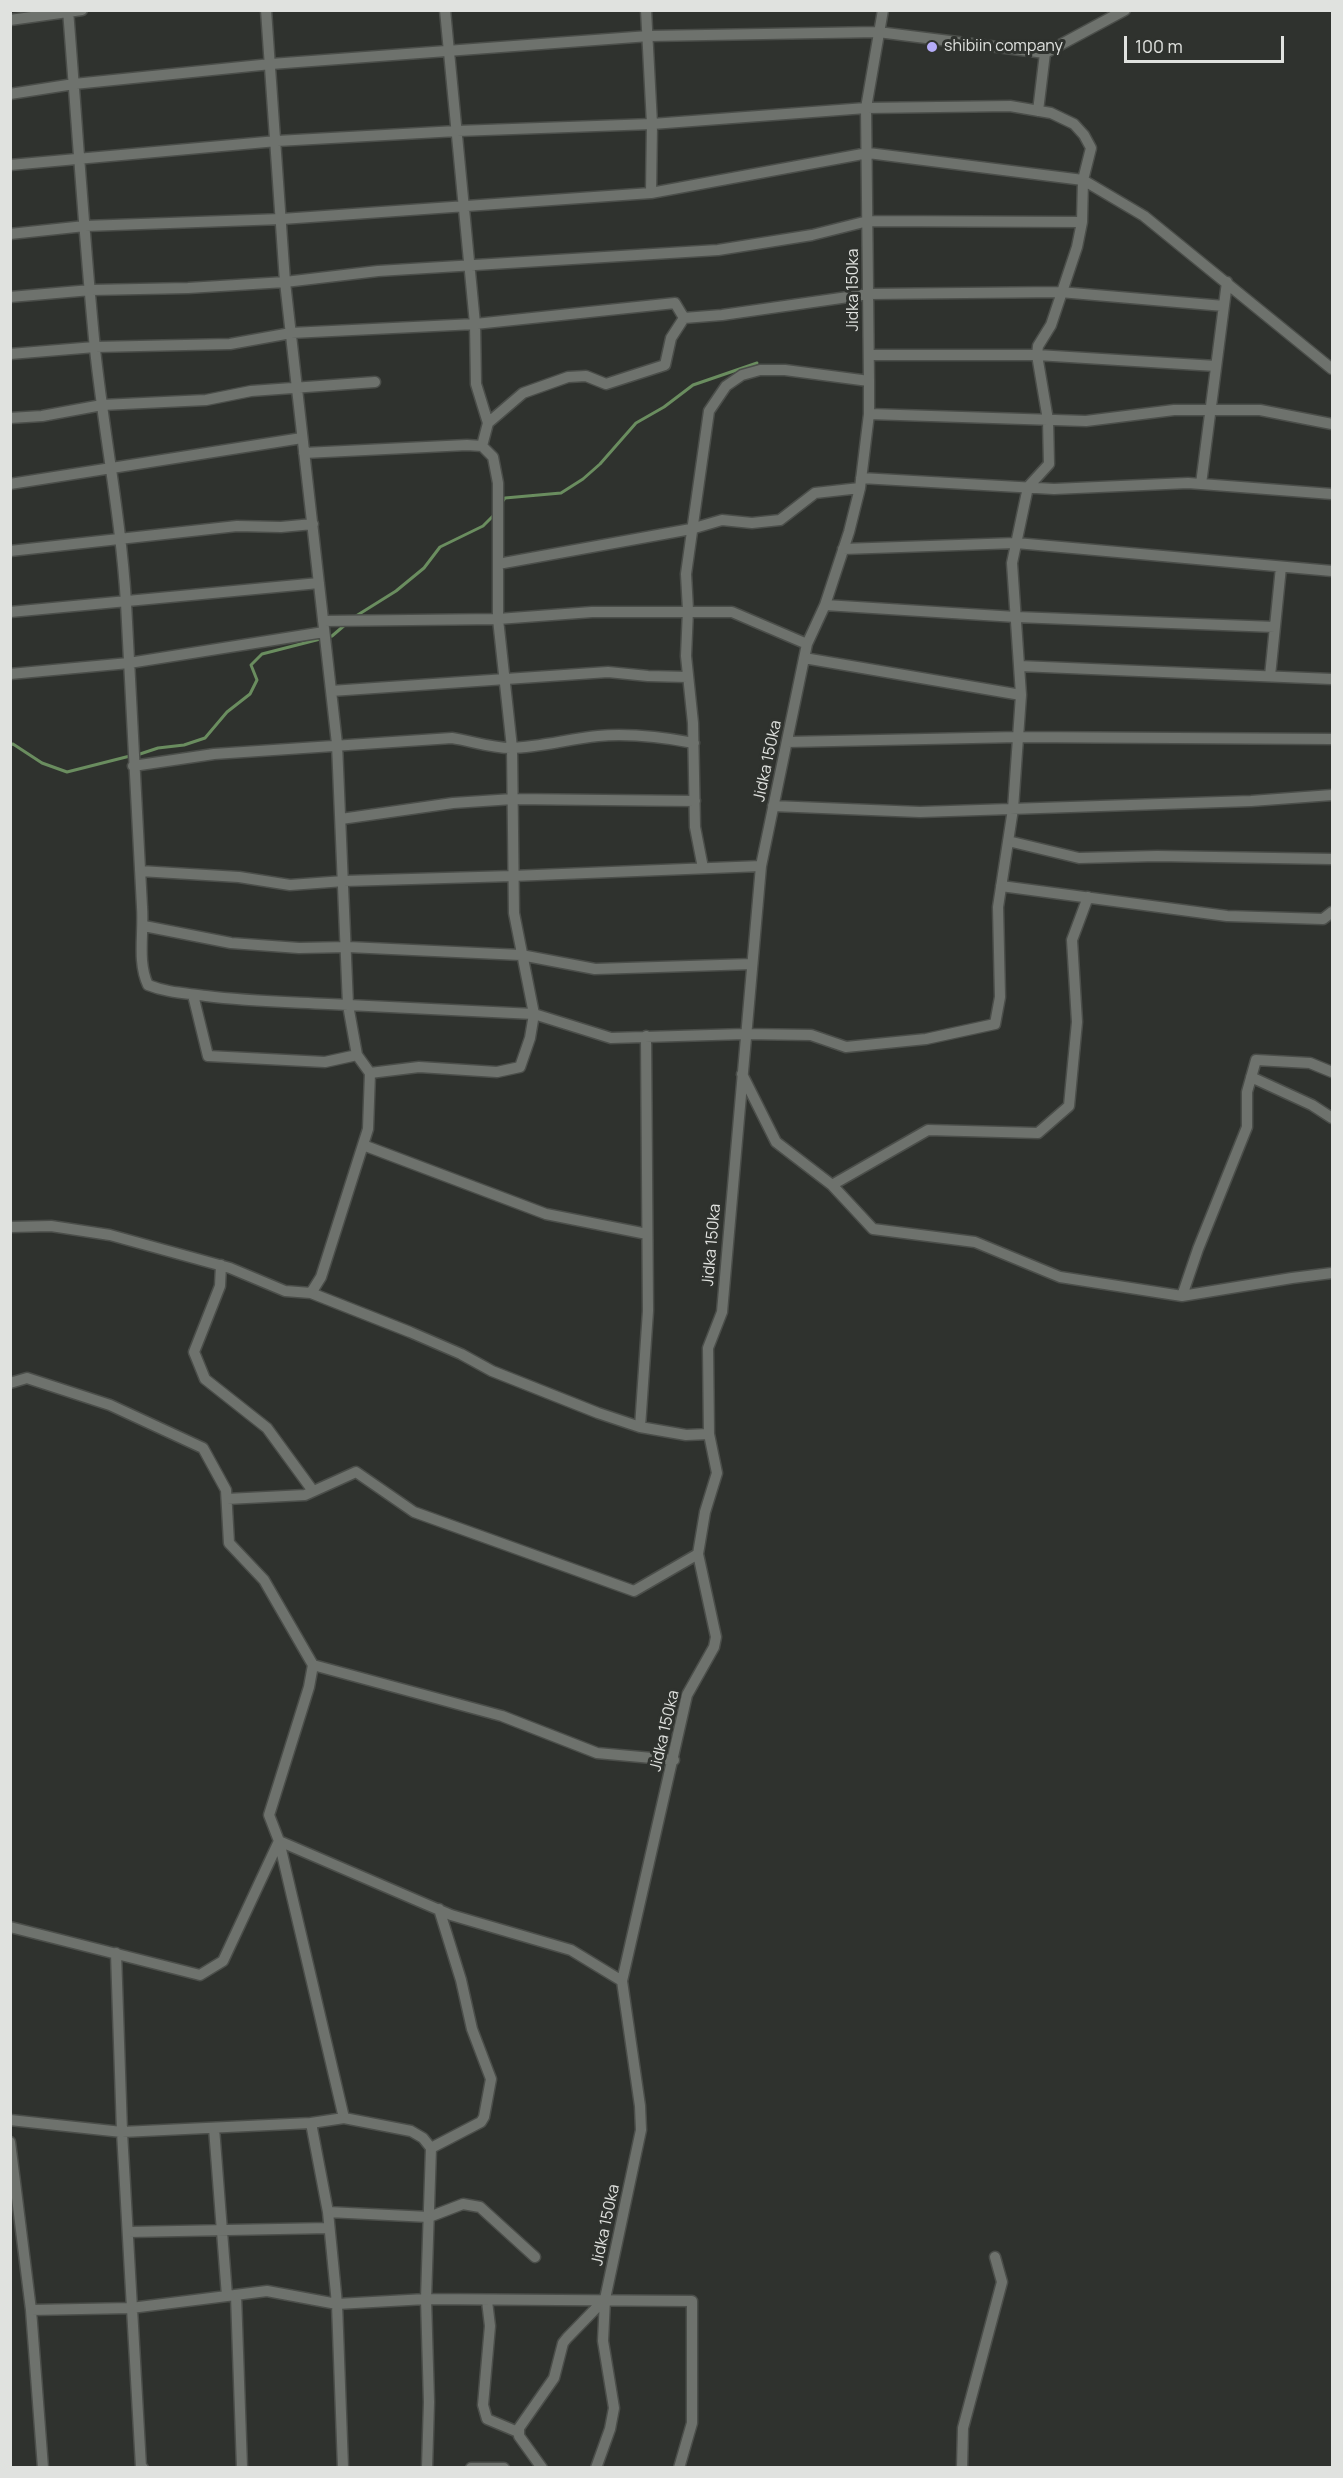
<!DOCTYPE html>
<html>
<head>
<meta charset="utf-8">
<style>
	body { margin:0 }
	#map { position:relative; width:1343px; height:2478px; overflow:hidden; background:#2f322e; font-family:Manrope,sans-serif }
	canvas { display:block }
	.frame { position:absolute; inset:0; border:12px solid #e0e2df; pointer-events:none }
	.scale { position:absolute; left:1124px; top:36px; width:160px; height:27px; box-sizing:border-box; border:3px solid #e0e2df; border-top:0; padding-left:8px; font-size:18px; line-height:21px; white-space:nowrap; color:#e0e2df; -webkit-text-stroke:4px #2f322e; paint-order:stroke }
</style>
</head>
<body>
<div id="map">
<canvas width="1343" height="2478"></canvas>
<div class="frame"></div>
<div class="scale">100 m</div>
</div>
<script>
const ctx = document.querySelector('canvas').getContext('2d');
ctx.lineJoin = 'round';
function trace(path, color, width, dash) {
  ctx.strokeStyle = color;
  ctx.lineWidth = width;
  ctx.lineCap = dash ? 'butt' : 'round';
  ctx.setLineDash(dash || []);
  ctx.stroke(path);
}
function label(font, color, halo, rows, align = 'center') {
  ctx.font = font + ' Manrope,sans-serif';
  ctx.lineWidth = 6;
  ctx.setLineDash([]);
  ctx.textBaseline = 'middle';
  ctx.strokeStyle = halo;
  ctx.fillStyle = color;
  for (const [text, x, y, turn = 0] of rows) {
    ctx.save();
    ctx.translate(x, y);
    ctx.rotate((+turn || 0) * Math.PI / 180);
    ctx.textAlign = isNaN(turn) ? turn : align;
    if (halo) ctx.strokeText(text, 0, 0);
    ctx.fillText(text, 0, 0);
    ctx.restore();
  }
}
trace(new Path2D(`
	M502,502l3,-4 56,-5 22,-14 17,-15 36,-41 28,-16 29,-22 64,-22
	M356,616l40,-25 28,-23 16,-21 43,-21 11,-11
	M10,745l3,-1 29,19 25,9 63,-16
	M137,755l21,-7 26,-3 21,-7 22,-26 23,-18 7,-14 -6,-15 11,-11 70,-18 14,-12`), '#6a8d5f', 3);
const minor = new Path2D(`
	M68,10c9,113 16,226 27,339 9,85 26,169 31,254 6,101 10,203 16,304 2,26 -5,55 6,78 20,8 37,8 58,11 47,6 95,6 142,9l-11,-261 -52,-462 -19,-272
	M646,10l6,114 -1,69
	M10,20l72,-10
	M10,94l64,-10 197,-20 378,-28 229,-4 167,21 80,-43
	M1038,111l7,-58
	M10,165l267,-24 180,-10 195,-7 214,-16 144,-2 41,7 23,11 10,11 7,13 -8,32 -1,42 -5,25 -26,78 -13,21 -1,9 11,65 1,44 -21,23 -16,76 9,132 -8,114 -15,98 2,90 -5,27 -69,15 -80,8 -35,-12 -66,-1 -134,4 -77,-24 -186,-9 9,50 13,18 49,-6 78,5 23,-5 10,-29 4,-24 -20,-101 -2,-165 -14,-129v-136l-5,-26 -11,-11 -15,-1 -163,8
	M10,234l75,-8 197,-7 369,-26 217,-40 215,27 61,36 188,153
	M10,297l81,-7 97,-2 97,-6 93,-11 340,-21 94,-15 56,-14 214,1
	M10,354l85,-7 135,-3 61,-11 184,-9 -30,-314
	M869,355h168l179,11
	M869,414l217,7 88,-11h86l72,14
	M10,418l32,-2 60,-11 104,-5 45,-9 124,-9
	M488,423l35,-30 45,-16 18,-1 20,8 59,-19 6,-27 13,-20
	M482,446l6,-23 -12,-39 -1,-60 200,-21 9,15 38,-3 147,-21 191,-2 164,14
	M861,478l193,11 134,-6 144,11
	M10,484l292,-46
	M1201,484l26,-202
	M843,549l173,-6 316,28
	M10,551l227,-25 44,1 32,-3
	M498,564l193,-35 31,-9 30,3 28,-3 35,-27 45,-5
	M825,605l191,12 259,10
	M10,612l309,-29
	M323,621l175,-2 94,-7h140l75,32
	M804,658l217,37
	M1019,666l313,13
	M10,674l119,-11 195,-31
	M1270,676l11,-109
	M331,691l277,-19 40,4 40,1
	M787,742l231,-5 314,2
	M133,766l81,-12 238,-16c20,3 38,10 59,10 29,-1 58,-9 87,-12 33,-3 64,1 96,7
	M773,806l147,6 331,-11 81,-6
	M341,819l112,-16 60,-4 182,2
	M1008,841l71,17 78,-2 175,3
	M703,868l-8,-41 -2,-104 -7,-67 2,-46 -2,-36 23,-163 17,-25 16,-11 18,-5h25l84,11
	M140,871l99,6 51,8 54,-4 168,-5 249,-10
	M1001,886l226,30 96,3 9,-7
	M144,926l87,17 68,5 49,-1 173,8 74,14 157,-5
	M193,995l15,61 117,6 32,-7
	M742,1074l34,68 56,43 41,44 102,13 85,35 122,19 110,-18 40,-5
	M1251,1077l61,28 20,13
	M363,1145l183,69 101,20
	M832,1185l96,-55 110,3 31,-27 8,-84 -5,-82 16,-43
	M10,1227l41,-1 59,9 120,33 55,23 26,2 99,39 51,22 31,17 106,42 42,14 46,8 23,-1
	M221,1265l-1,21 -26,66 11,27 62,49 46,63
	M311,1293l10,-16 47,-148 2,-56
	M1182,1296l16,-47 49,-122v-35l9,-32 54,3 22,9
	M10,1383l17,-5 83,27 93,43 23,42 3,53 35,37 49,85 189,51 95,37 77,7
	M640,1427l8,-116 -2,-275
	M227,1499l78,-4 51,-23 58,40 220,79 64,-37
	M313,1665l-4,22 -40,128 10,26 172,74 120,35 51,31
	M279,1841l65,277
	M10,1927l190,48 23,-14 56,-120
	M116,1953l6,179 19,335 2,1
	M10,2120l112,12 189,-9 33,-5 67,13 12,7 8,10 -5,151 3,103 -2,66
	M311,2123l17,89 9,92 6,164
	M214,2128l13,168
	M10,2142l21,168 12,158
	M431,2148l50,-26 3,-5 7,-38 -19,-50 -11,-49 -22,-71
	M328,2212l101,5 34,-13 17,3 55,50
	M128,2232l201,-4
	M236,2295l6,173
	M487,2301l3,25 -7,79 4,14 31,13
	M31,2310l100,-2 136,-17 70,13 89,-5 266,2v122l-13,45
	M471,2468h33
	M542,2468l-23,-32v-8l35,-50 9,-35 4,-5 38,-39
	M596,2468l14,-39 4,-21 -11,-67 2,-42 36,-169 -1,-24 -18,-125 65,-286 27,-48 2,-10 -18,-83 7,-42 12,-39 -8,-39 -1,-86 14,-36 39,-446 46,-222 18,-39 24,-73 11,-44 9,-74v-33l-3,-273 17,-98
	M962,2468l1,-40 39,-146 -7,-25`);
trace(minor, '#4b4e4a', 13);
trace(minor, '#6e726d', 10);
for (const [x, y, r, color] of [
	[932,47,6,"#b5acf8"]
]) {
  const dot = new Path2D();
  dot.arc(x, y, r, 0, 2 * Math.PI);
  ctx.fillStyle = color;
  ctx.fill(dot);
  trace(dot, '#2f322e', 2);
}
label('16px', '#e0e2df', '#2f322e', [
	["shibiin company",944,47]
], 'left');
label('16px', '#e0e2df', '#2f322e', [
	["Jidka 150ka",854,290,-90],
	["Jidka 150ka",768,761,-78],
	["Jidka 150ka",712,1245,-85],
	["Jidka 150ka",665,1731,-77],
	["Jidka 150ka",606,2225,-78]
]);
</script>
</body>
</html>
